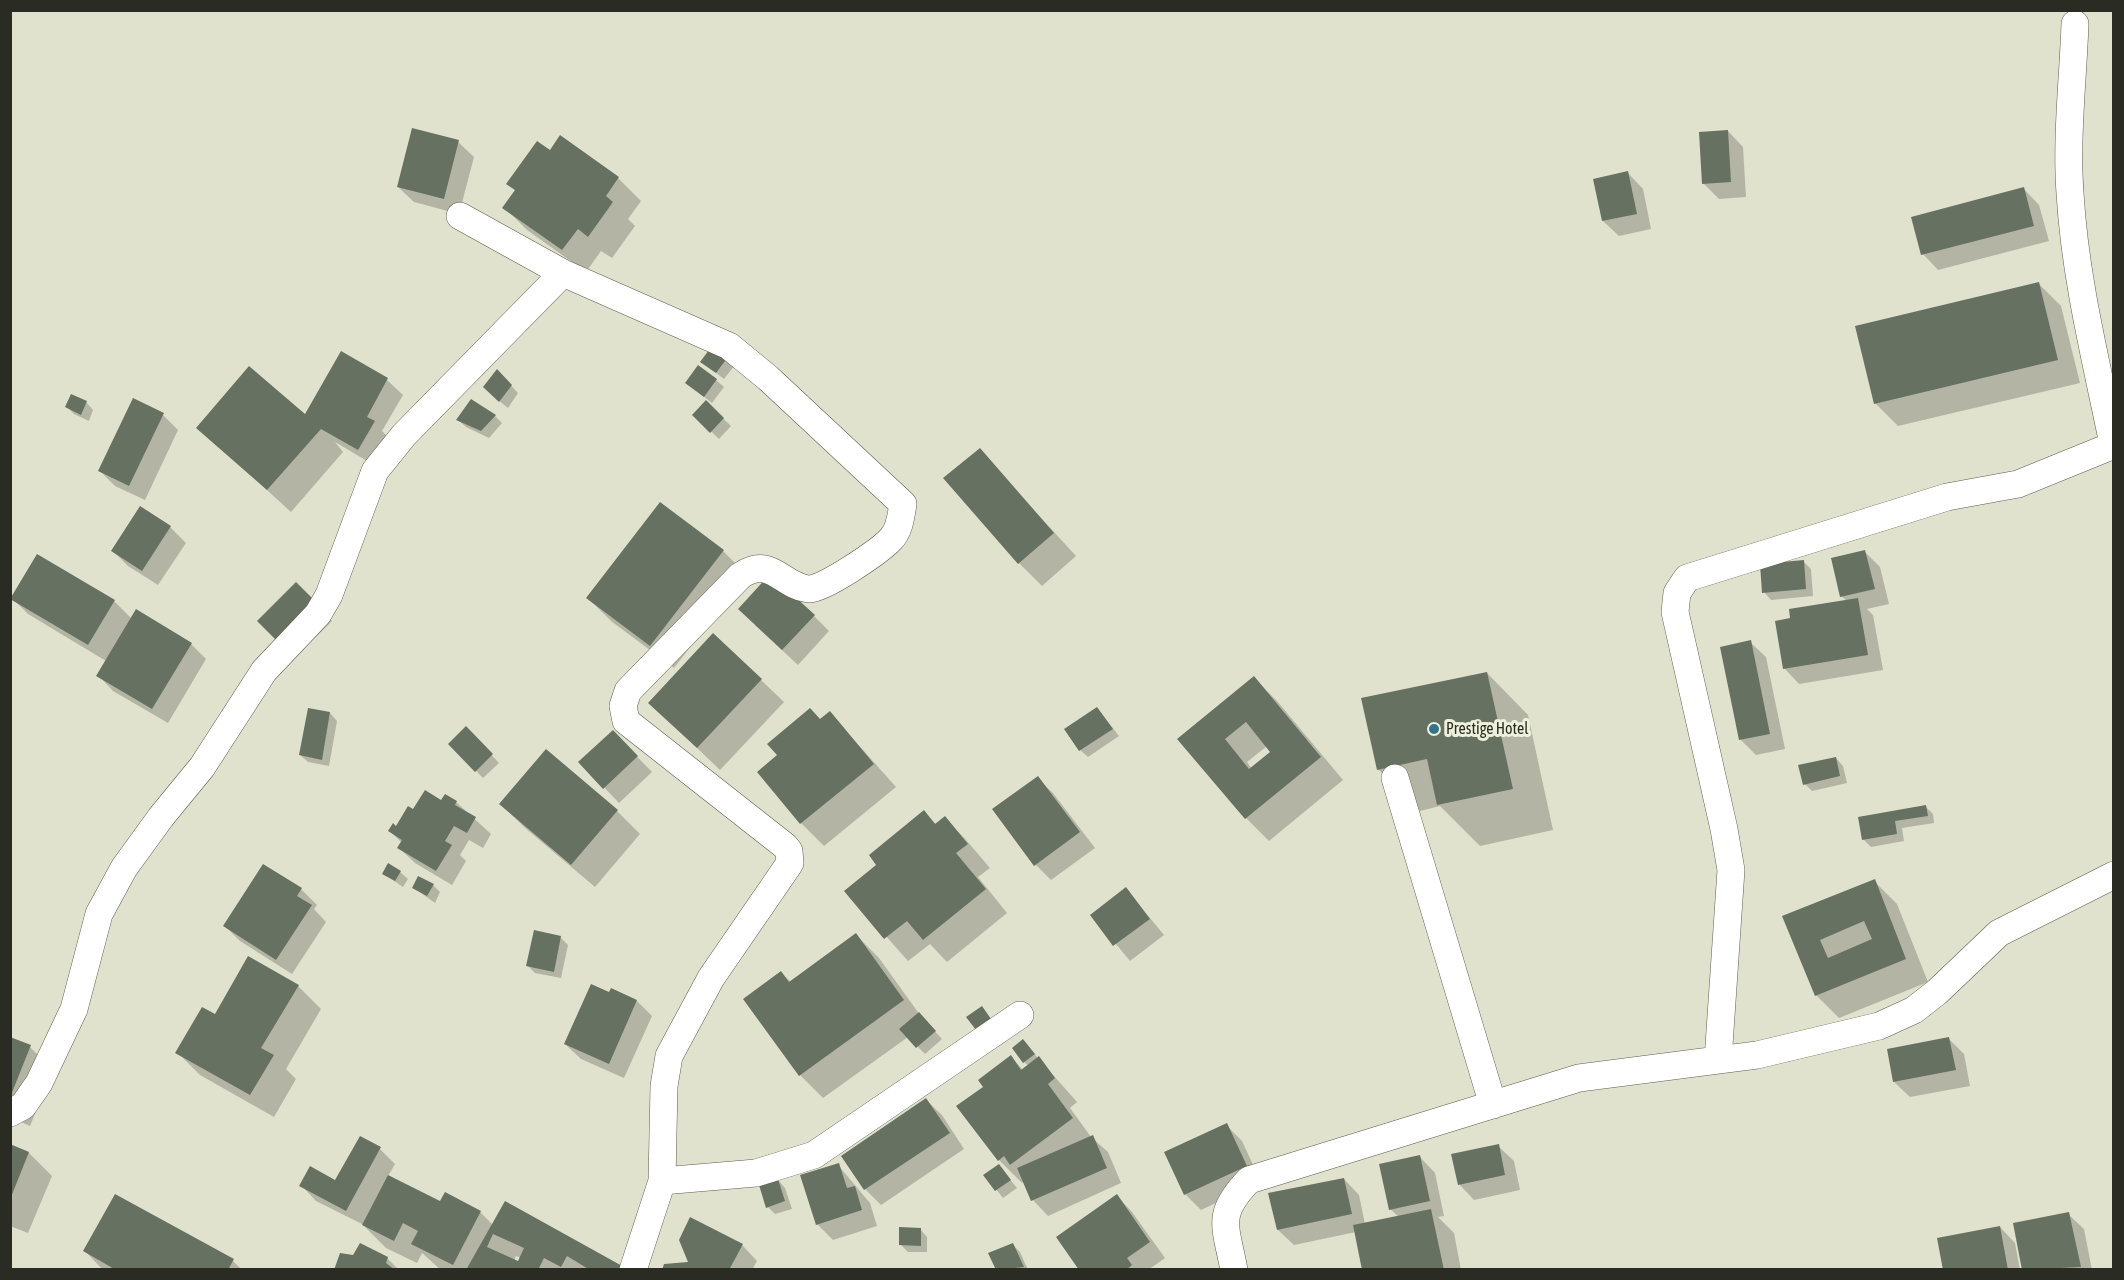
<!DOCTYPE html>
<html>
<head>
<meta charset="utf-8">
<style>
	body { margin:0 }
	#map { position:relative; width:2124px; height:1280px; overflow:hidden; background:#e0e2ce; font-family:"Asap Condensed",sans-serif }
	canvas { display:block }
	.frame { position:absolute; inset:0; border:12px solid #2a2b23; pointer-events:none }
</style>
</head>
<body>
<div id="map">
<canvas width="2124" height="1280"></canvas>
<div class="frame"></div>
</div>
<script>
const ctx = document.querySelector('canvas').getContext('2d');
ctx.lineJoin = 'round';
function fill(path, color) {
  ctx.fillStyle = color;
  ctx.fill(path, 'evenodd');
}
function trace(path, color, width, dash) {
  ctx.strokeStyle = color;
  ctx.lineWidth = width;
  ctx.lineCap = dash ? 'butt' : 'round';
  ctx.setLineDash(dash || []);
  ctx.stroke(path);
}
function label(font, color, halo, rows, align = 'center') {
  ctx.font = font + ' "Asap Condensed",sans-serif';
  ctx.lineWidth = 6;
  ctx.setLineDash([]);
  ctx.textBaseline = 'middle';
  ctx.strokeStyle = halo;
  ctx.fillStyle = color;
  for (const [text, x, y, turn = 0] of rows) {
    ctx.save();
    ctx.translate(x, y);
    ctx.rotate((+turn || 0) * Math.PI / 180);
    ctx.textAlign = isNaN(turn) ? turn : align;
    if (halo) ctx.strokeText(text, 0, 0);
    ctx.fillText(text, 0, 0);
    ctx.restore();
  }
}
fill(new Path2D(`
	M1728,131l15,16 3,50 -27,2 -16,-16z
	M561,137l57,41 23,23 -13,18 7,7 -23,32 -11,-7 -15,21 -59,-42 -23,-23 12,-16 -8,-7 42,-32z
	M458,142l16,15 -15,57 -45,-12 -16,-15z
	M1628,173l15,16 8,40 -32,7 -16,-15z
	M2024,189l15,16 10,36 -111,29 -15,-16z
	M2038,283l23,23 19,77 -182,43 -23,-23z
	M713,348l21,18 -10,13 -22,-17z
	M342,353l45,27 16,15 -21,36 7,7 -15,27 -39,-23 8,10 -52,60 -93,-85 108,-11z
	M504,378l14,15 -10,15 -16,-13z
	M716,380l8,7 -12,16 -25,-20z
	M86,402l7,8 -4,11 -15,-7 -7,-7z
	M706,402l25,24 -12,13 -25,-24z
	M163,415l15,15 -33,70 -30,-14 -15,-15z
	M495,416l7,7 -13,15 -23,-11 -8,-7z
	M979,450l97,106 -34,30 -23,-23z
	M170,527l16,16 -28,42 -30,-19 -15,-15z
	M723,551l23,23 -72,94 -63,-47 -23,-23z
	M1865,552l15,15 9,37 -22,5 6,6 10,55 -84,14 -15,-16 8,-49 55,-18 -6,-5z
	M38,556l76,45 18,18 59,25 15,15 -38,64 -55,-32 -15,-16 8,-14 -78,-47 -16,-16z
	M1803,561l8,8 2,27 -42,4 -7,-8z
	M296,584l36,37 -37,36z
	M814,616l15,15 -31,34 -43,-40z
	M1750,642l16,15 19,92 -29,6 -15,-15z
	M1487,673l41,42 25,115 -73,16 -40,-40 -20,5 -42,-42z
	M1254,678l23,23 66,79 -74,61 -23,-23 -66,-79zM1267,746l5,6 -20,17 -5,-7z
	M761,680l23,22 -64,68 -70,-67z
	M1097,708l22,28 -31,21 -8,-7z
	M330,713l7,8 -8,45 -21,-4 -8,-7z
	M830,713l66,74 -72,59 -23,-23 20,-102z
	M466,728l33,35 -16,15 -33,-34z
	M613,732l39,40 -33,31 -39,-41z
	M1836,758l7,8 4,17 -35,8 -7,-7z
	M1037,778l16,15 42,55 -44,32 -15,-15z
	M442,802h14l35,32 -8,14 -14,-8 -9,15 6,6 -14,24 -37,-22 -16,-15 3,-5 -12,-12 7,-3 17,-17z
	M501,804l116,7 23,23 -45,53 -71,-60z
	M1925,806l8,8 1,9 -32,5 2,13 -33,6 -8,-8 -4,-21z
	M924,812l12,12 9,-6 22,23 23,27 -12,9 29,36 -60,49 -17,-18 -22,17 -62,-70 32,-26z
	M400,872l8,7 -5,8 -19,-13z
	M1874,881l23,23 31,78 -89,36 -23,-23 -32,-78z
	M433,885l7,7 -5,11 -21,-15z
	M301,889l16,16 -3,4 12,13 -34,52 -52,-33 -15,-15z
	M1126,889l38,46 -34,26 -38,-46z
	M856,935l23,23 41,57 22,24 -17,15 -17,-17 -85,61 -23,-23 -55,-76 36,-26 10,9z
	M560,937l8,8 -7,33 -26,-5 -7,-7z
	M298,986l23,23 -35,60 10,10 -22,38 -74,-42 -23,-23 39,-36z
	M610,994l27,7 15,15 -28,62 -43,-19 -16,-15z
	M1948,1038l16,16 6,32 -60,11 -16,-15z
	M10,1039l20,8 23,23 -23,56 -18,-8 -2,3z
	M1023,1041l54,61 -7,6 21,29 17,15 13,31 -73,33 -15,-16 -9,-19 -2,2 -23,-23 -14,-73 26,-30 12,13 6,-4 -5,-4z
	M926,1100l16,15 22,34 -83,56 -16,-16 -22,-33z
	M1226,1125l16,16 19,41 -60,28 -16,-16z
	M10,1146l19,7 23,23 -24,57 -18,-7z
	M1498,1146l16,15 6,29 -46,10 -15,-16z
	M380,1149l15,15 -7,12 52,27 5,-9 35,18 13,13 128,45h-180l-19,-17 -5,10 -31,-15 -24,-24 -46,-23 -15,-16 35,-3zM516,1256l5,2 -2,5 -5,-2z
	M1420,1157l15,16 9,43 -6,1 16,16 7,37h-98l-7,-38 -62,13 -16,-15 66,-51 15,16 6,29 34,-7 -9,-8z
	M838,1165l32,38 7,23 -44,14 -16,-16z
	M999,1166l18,22 -14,10 -18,-23z
	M778,1180l7,8 7,21 -17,5 -7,-7z
	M1117,1196l15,16 33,46 -17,12h-67z
	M2068,1214l16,15 8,41h-68z
	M2000,1227l15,16 5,27h-76z
	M920,1229l7,8v15h-19l-7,-7z
	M1012,1244l8,8 8,18h-31z
	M742,1245l15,16 -5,9h-89z
	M85,1251l148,10 9,9h-139z
	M387,1258l12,12h-63z`), '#0003');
fill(new Path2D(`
	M412,128l47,12 -15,59 -47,-12z
	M1728,130l3,52 -29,2 -3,-52z
	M560,135l59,42 -13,19 7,6 -25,35 -10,-8 -16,21 -60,-42 13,-18 -9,-6 31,-43 13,9z
	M1628,171l9,43 -35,7 -9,-42z
	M2024,187l10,39 -113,29 -10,-38z
	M2039,282l19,78 -184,44 -19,-78z
	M712,346l16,11 -12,16 -16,-11z
	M341,351l47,27 -21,39 8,4 -17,29 -37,-21 -54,61 -71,-62 53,-62 56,48z
	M698,365l19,14 -13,18 -19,-14z
	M497,369l15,16 -13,17 -16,-15z
	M71,394l16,7 -6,14 -16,-8z
	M133,398l31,15 -35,73 -31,-15z
	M471,399l25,16 -15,16 -25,-11z
	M706,400l18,18 -14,15 -18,-18z
	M980,448l74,85 -36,31 -75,-86z
	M660,502l64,48 -74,96 -64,-48z
	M140,506l31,20 -29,45 -31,-20z
	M1865,550l10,39 -35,8 -9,-39z
	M37,554l78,46 -27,45 -78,-46z
	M1804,560l2,29 -44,4 -2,-29z
	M770,574l45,41 -33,35 -44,-41z
	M296,582l22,22 -40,38 -21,-21z
	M1858,598l10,57 -85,14 -8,-48 15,-3 -1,-9z
	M136,609l56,34 -40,66 -56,-33z
	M713,633l49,46 -65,69 -49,-45z
	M1751,640l19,94 -31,6 -19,-93z
	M1487,672l26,117 -76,16 -10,-46 -50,11 -16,-72z
	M1254,676l67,81 -76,62 -68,-80zM1246,722l24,30 -21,17 -24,-30z
	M1097,707l16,22 -34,22 -15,-22z
	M308,708l22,4 -8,48 -23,-5z
	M810,708l10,11 10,-8 44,53 -74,60 -43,-52 20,-17 -10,-11z
	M466,726l27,28 -18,18 -27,-28z
	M613,730l25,26 -35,33 -25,-27z
	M546,749l72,61 -47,55 -72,-61z
	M1836,757l4,19 -37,9 -5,-20z
	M1038,776l42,56 -46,34 -42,-57z
	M425,790l16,10 4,-6 12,7 -2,4 21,12 -9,16 -13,-7 -9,15 7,4 -16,26 -39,-23 5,-8 -14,-9 5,-8 3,3 12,-20 5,3z
	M1926,805l2,11 -33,5 2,13 -35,6 -4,-23z
	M924,810l11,14 10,-8 23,28 -12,9 30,36 -63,51 -16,-19 -23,18 -40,-48 32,-26 -7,-10z
	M388,863l13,8 -6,10 -13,-7z
	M263,864l39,24 -5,8 15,9 -36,55 -53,-34z
	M418,876l16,8 -7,12 -15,-8z
	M1875,879l31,80 -91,37 -33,-80zM1864,921l8,18 -44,19 -8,-18z
	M1126,887l24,32 -37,27 -23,-31z
	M534,930l27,6 -7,36 -28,-6z
	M856,933l48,67 -105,76 -56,-77 38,-28 8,11z
	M248,956l51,29 -38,63 13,7 -24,40 -75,-42 27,-46 13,7z
	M591,984l18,8 2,-4 26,12 -28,64 -45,-20z
	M982,1006l9,13 -15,11 -10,-13z
	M919,1012l17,19 -20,17 -17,-19z
	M10,1037l21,8 -20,50h-1z
	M1949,1037l7,33 -63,12 -6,-33z
	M1023,1039l12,15 -12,9 -11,-15z
	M1011,1055l10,15 18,-14 16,22 -7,6 25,34 -63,47 -6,-9 -6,5 -42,-55 27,-19 -5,-7z
	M926,1098l24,35 -86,57 -23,-34z
	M1227,1123l20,43 -63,29 -20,-43z
	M1093,1135l14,33 -76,33 -14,-33z
	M360,1136l21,11 -35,64 -47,-25 11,-20 25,14z
	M10,1144l19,8 -18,45h-1z
	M1499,1144l6,31 -47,10 -7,-31z
	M1420,1155l10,46 -41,9 -10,-46z
	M839,1163l8,25 8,-2 7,24 -46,15 -16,-50z
	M999,1164l12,16 -16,11 -12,-16z
	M388,1175l52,26 5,-9 36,19 -28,54 -42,-21 7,-13 -15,-8 -9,18 -32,-16z
	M1344,1178l8,36 -75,16 -9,-37z
	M778,1179l7,22 -19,7 -7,-23z
	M115,1194l119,65 -6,11h-112l-33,-19z
	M1117,1194l33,48 -23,16 5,7 -6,5h-47l-23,-33z
	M505,1201l119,66 -1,3h-33l-23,-14 -6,11 -17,-9 -6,12h-72zM493,1234l31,14 -6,13 -31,-14z
	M1431,1209l13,61h-82l-9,-45z
	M2069,1212l12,55 -59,3 -9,-47z
	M690,1217l53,27 -14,26h-67l2,-6 24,-2 -9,-22z
	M2000,1226l8,44h-65l-6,-32z
	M899,1227l22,1v18l-22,-1z
	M360,1243l28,14 -2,6 9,7h-61l6,-17 13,2z
	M1013,1243l11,24 -28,3 -8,-17z`), '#667161');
const minor = new Path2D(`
	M2075,24c-2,55 -9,114 -5,169 5,85 26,168 43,251
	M460,216l103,57 166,73 39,32 135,126c-2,11 -3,26 -12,35 -10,11 -69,52 -83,50 -28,-4 -37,-34 -68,-13l-112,115 -5,15 3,15 159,125 4,5 1,12 -79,115 -42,78 -5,30 -2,95 -29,89
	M1395,778l98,327
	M1718,1060l13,-190 -7,-41 -49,-217 2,-19 10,-15 260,-81 71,-13 96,-39
	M10,1113l13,-7 16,-23 35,-74 25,-95 25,-46 37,-51 41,-50 62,-96 54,-57 11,-19 46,-124 29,-36 159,-162
	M662,1181l94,-8 58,-18 206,-140
	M1234,1270c-8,-44 -19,-55 15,-90l330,-102 178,-23 122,-29 35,-16 23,-18 62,-59 115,-58`);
trace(minor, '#5c5e4d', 28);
trace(minor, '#fff', 27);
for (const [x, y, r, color] of [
	[1434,729,6,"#347488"]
]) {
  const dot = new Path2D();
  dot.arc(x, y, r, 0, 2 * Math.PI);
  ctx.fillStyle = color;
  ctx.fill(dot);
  trace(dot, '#edf0db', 2);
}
label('16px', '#2a2b23', '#edf0db', [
	["Prestige Hotel",1446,729]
], 'left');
</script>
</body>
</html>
